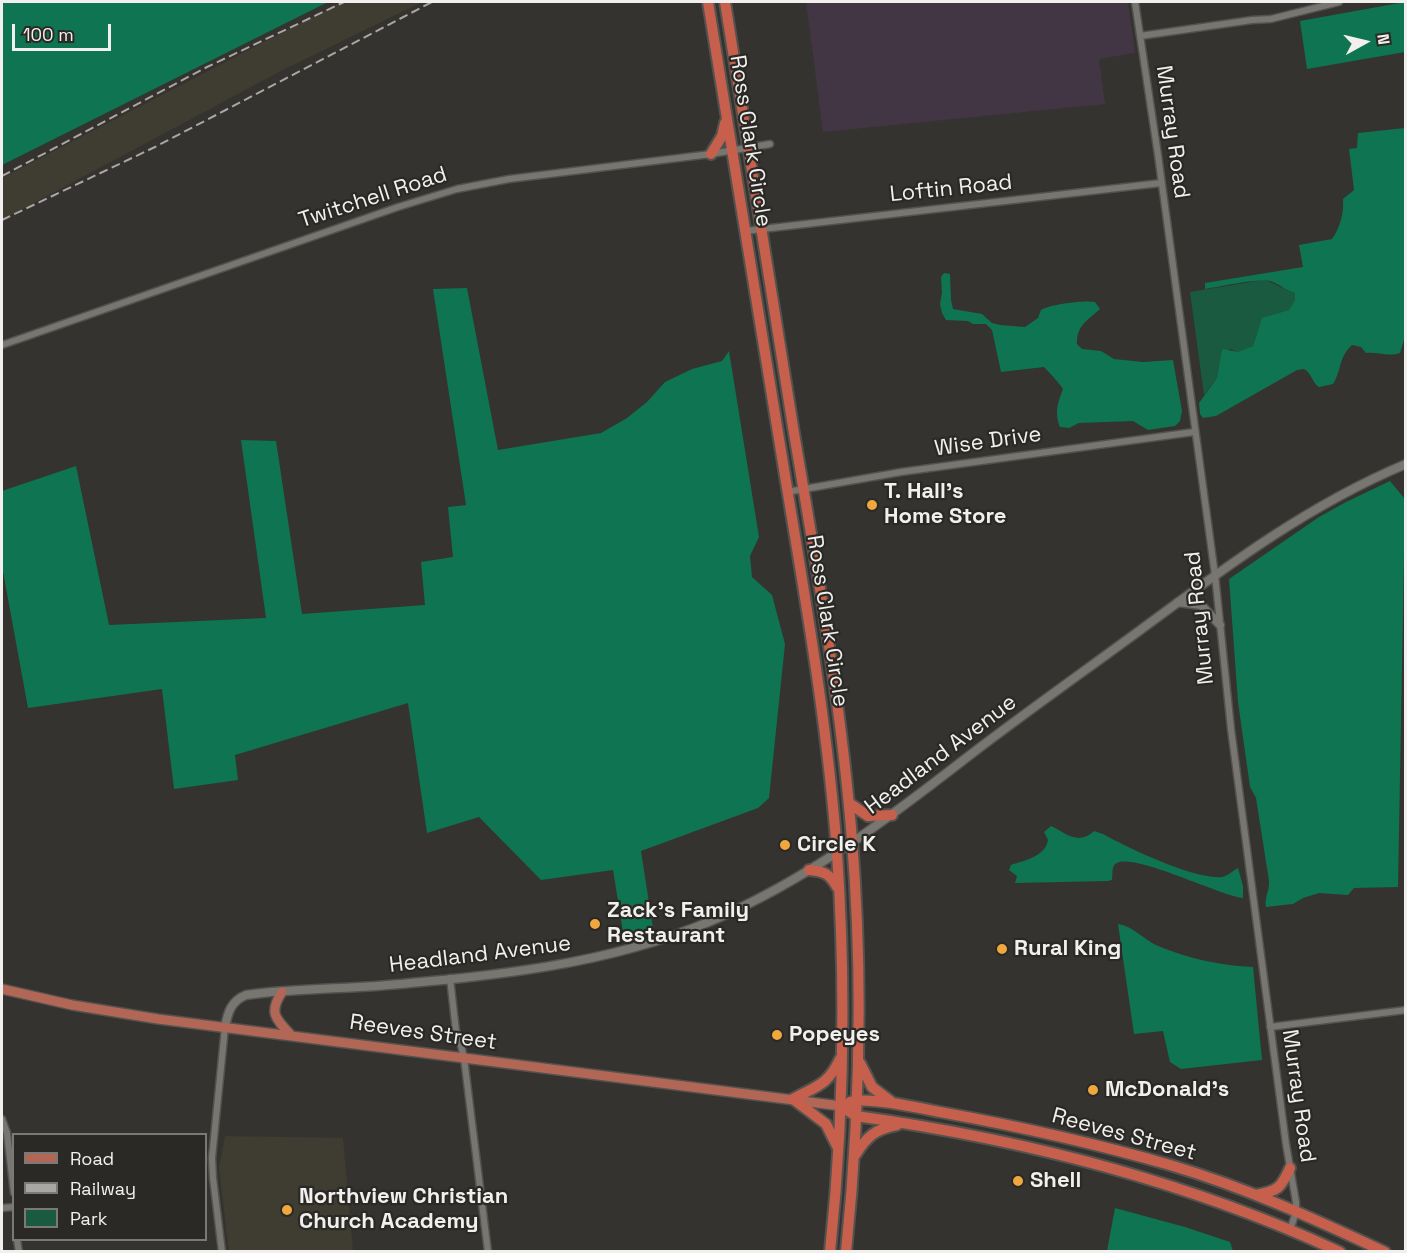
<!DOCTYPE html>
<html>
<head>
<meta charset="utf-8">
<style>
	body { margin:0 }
	#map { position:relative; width:1407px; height:1253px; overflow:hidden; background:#34332f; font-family:"Space Grotesk",sans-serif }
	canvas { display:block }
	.frame { position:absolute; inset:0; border:3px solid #f1f0ee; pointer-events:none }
	.legend { position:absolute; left:12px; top:1133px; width:195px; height:108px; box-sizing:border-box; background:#2a2925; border:2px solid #7a7975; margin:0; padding:8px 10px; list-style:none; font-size:18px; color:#f1f0ee }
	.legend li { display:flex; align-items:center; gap:12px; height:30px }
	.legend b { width:30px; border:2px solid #7a7975 }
	.north { position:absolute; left:1335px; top:12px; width:60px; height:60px; -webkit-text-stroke:4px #2a2925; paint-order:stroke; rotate:82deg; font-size:16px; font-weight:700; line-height:24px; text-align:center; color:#f1f0ee }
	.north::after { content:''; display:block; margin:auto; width:21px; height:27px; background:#f1f0ee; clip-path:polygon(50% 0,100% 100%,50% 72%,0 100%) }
	.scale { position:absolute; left:12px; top:24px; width:99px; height:27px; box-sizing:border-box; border:3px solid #f1f0ee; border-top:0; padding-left:8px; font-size:18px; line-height:21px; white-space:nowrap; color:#f1f0ee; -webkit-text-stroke:4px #2a2925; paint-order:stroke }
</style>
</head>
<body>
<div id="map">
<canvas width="1407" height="1253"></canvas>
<div class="frame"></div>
<ul class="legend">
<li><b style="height:8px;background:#b26655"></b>Road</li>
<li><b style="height:8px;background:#a8a7a4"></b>Railway</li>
<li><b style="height:16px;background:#1a5a40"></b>Park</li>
</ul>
<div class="north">N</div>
<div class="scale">100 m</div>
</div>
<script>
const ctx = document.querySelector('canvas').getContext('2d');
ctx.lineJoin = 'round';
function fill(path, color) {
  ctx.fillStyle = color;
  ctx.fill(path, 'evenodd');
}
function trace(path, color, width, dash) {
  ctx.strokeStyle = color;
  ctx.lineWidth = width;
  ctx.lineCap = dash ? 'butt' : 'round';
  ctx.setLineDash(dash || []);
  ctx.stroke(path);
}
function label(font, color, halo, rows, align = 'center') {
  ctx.font = font + ' "Space Grotesk",sans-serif';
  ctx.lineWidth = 4.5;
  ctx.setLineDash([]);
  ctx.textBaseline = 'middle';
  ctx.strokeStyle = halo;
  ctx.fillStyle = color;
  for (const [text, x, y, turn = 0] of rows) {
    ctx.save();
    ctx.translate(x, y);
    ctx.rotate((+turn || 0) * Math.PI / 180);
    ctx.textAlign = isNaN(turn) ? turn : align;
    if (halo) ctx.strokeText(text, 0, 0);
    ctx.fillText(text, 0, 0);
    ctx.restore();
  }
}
fill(new Path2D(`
	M806,2h322l7,51 -36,6 6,45 -282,28z`), '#423644');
fill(new Path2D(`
	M341,2h81l-143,70 -277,148v-42z
	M225,1136l118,2 10,113h-124l-10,-83z`), '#3f3c32');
fill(new Path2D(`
	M1263,280c12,2 20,10 32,13v7l-6,10 -27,9 -9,27 -15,7 -7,-4 -10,4 -4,25 -13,17 -14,-103z`), '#1a5a40');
fill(new Path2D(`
	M2,2h326l-326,163z
	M1405,2v50l-98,17 -7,-48z
	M1405,128l1,205 -6,20c-12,4 -22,-1 -34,0l-5,-6 -9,-2c-14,13 -10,25 -19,39l-14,3c-7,-4 -7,-14 -15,-18l-7,1 -81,46 -13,2 -3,-4 -1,-11 18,-25 4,-25 2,-4 15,3 15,-6 9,-28 27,-8 6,-10v-7c-9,-2 -14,-8 -22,-11 -11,-5 -53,5 -68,7v-6l98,-16 -4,-22 33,-6c8,-11 12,-26 11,-40l11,-9 -5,-41 8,-1 1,-15z
	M944,273l6,1 1,26 2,9 29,5 10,9 8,2 25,2 13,-9 3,-8c10,-6 43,-10 54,-8l5,7c-12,11 -24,17 -23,35l5,5 19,2 13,8 29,3 30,-2 9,51 -2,10 -5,5 -27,4 -15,-9 -54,2 -10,5 -9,-1c-6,-14 -2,-25 3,-38 -2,-4 -15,-18 -19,-22l-43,5 -9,-42 -6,-6h-13l-5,-3 -22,-1 -4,-7 -2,-9 2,-11 -1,-16z
	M467,288l31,162 103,-17 26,-15 20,-16 18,-20 27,-13 30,-8 7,-10 30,186 -9,19 2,21 20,18 13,49 -16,154 -11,10 -117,43 12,77 -29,10 -11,-68 -72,10 -62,-63 -52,16 -19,-130 -173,52 3,25 -64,9 -12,-100 -134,19 -26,-142v-75l74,-25 33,159 157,-7 -25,-178 35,1 26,173 123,-9 -4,-43 32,-5 -5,-50 18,-2 -33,-216z
	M1390,481l15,18 -7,388 -44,1 -6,7 -29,-2 -16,5 -10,6 -27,3c-2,-10 4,-17 3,-26l-13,-83 -6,-11 -12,-85 -9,-123 90,-62 27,-15z
	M1051,826c15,7 27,20 43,5l9,3c23,13 92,46 119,43 6,-1 10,-6 16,-9l5,18v12c-25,-3 -108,-45 -126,-35 -6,2 -4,12 -5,17l-4,1 -93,2 2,-7 -8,-6 2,-5c14,-5 34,-8 37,-25l-4,-8z
	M1118,924c15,2 25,15 40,22 29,12 64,20 95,21l9,93 -81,9 -11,-7 -7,-31 -29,3z
	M1115,1208l70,19 45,15 3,9h-126z`), '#0f7451');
const minor = new Path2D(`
	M1135,2l23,153 57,420 16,154 55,415 10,58v10l-6,18
	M1140,36l112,-16 19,-1 68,-17
	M745,231l416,-48
	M2,345l396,-138 59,-18 52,-10 202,-25 59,-10
	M787,492l114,-20 293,-40
	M450,978l6,53 4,10 4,17 24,194
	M1270,1027l136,-17
	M2,1119l5,14 7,60
	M2,1208l12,-1
	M17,1240l2,12
	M222,1252l-9,-74 -1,-20 13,-131`);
const secondary = new Path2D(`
	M1178,602l23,3 19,20
	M225,1027c3,-15 6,-26 21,-32 43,-6 88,-6 131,-9 114,-10 227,-20 334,-65 95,-40 178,-103 259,-166 55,-42 113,-83 169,-124 85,-63 169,-126 267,-167`);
const primary = new Path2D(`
	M2,989l70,16 86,14 683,87
	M282,992c-14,21 -6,27 9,43`);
const trunk = new Path2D(`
	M708,2c24,147 48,295 72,443 22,136 47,271 57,408 9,133 7,266 -7,399
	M725,2c23,141 45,283 68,425 23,137 48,274 59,413 11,137 8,275 -6,412
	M711,154l11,-18 3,-13
	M849,803l19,13 24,-1
	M809,870c15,1 21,4 28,17
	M860,1063l12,24 21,16
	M850,1102c17,-6 70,6 90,10 77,14 154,31 230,53 74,22 145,54 215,87
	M841,1106l15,10c166,23 331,65 484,136
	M838,1148l-12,-24 -33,-25c24,-13 35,-14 47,-40
	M856,1154c11,-18 20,-25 41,-29
	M1256,1195c22,-4 25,-7 34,-27`);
trace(minor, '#53524f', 9);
trace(secondary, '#53524f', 11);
trace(primary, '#53524f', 12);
trace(trunk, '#53524f', 14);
trace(minor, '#777671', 6);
trace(secondary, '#777671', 8);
trace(primary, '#b26655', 9);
trace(trunk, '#c6604c', 10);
trace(new Path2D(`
	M2,176l205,-109 137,-65
	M2,220l153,-73 277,-145`), '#a8a7a4', 2, [9, 4.5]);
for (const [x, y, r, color] of [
	[872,505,6,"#efa73e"],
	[785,845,6,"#efa73e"],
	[595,924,6,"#efa73e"],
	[1002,949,6,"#efa73e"],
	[777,1035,6,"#efa73e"],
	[1093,1090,6,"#efa73e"],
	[1018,1181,6,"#efa73e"],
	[287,1210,6,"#efa73e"]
]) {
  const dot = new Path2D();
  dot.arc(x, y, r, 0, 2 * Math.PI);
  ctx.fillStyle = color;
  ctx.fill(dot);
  trace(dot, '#2a2925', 2);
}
label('22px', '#f1f0ee', '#2a2925', [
	["Murray Road",1172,132,82],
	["Ross Clark Circle",750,141,81],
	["Loftin Road",951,189,-6],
	["Twitchell Road",373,198,-18],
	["Wise Drive",988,442,-8],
	["Murray Road",1200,618,-96],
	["Ross Clark Circle",827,621,81],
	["Headland Avenue",941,755,-37],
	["Headland Avenue",480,955,-7],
	["Reeves Street",423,1033,8],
	["Murray Road",1298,1096,82],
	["Reeves Street",1124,1135,15]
]);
label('bold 22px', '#f1f0ee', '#2a2925', [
	["T. Hall’s",884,492],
	["Home Store",884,517],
	["Circle K",797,845],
	["Zack's Family",607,911],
	["Restaurant",607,936],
	["Rural King",1014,949],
	["Popeyes",789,1035],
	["McDonald's",1105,1090],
	["Shell",1030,1181],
	["Northview Christian",299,1197],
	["Church Academy",299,1222]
], 'left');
</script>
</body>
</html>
